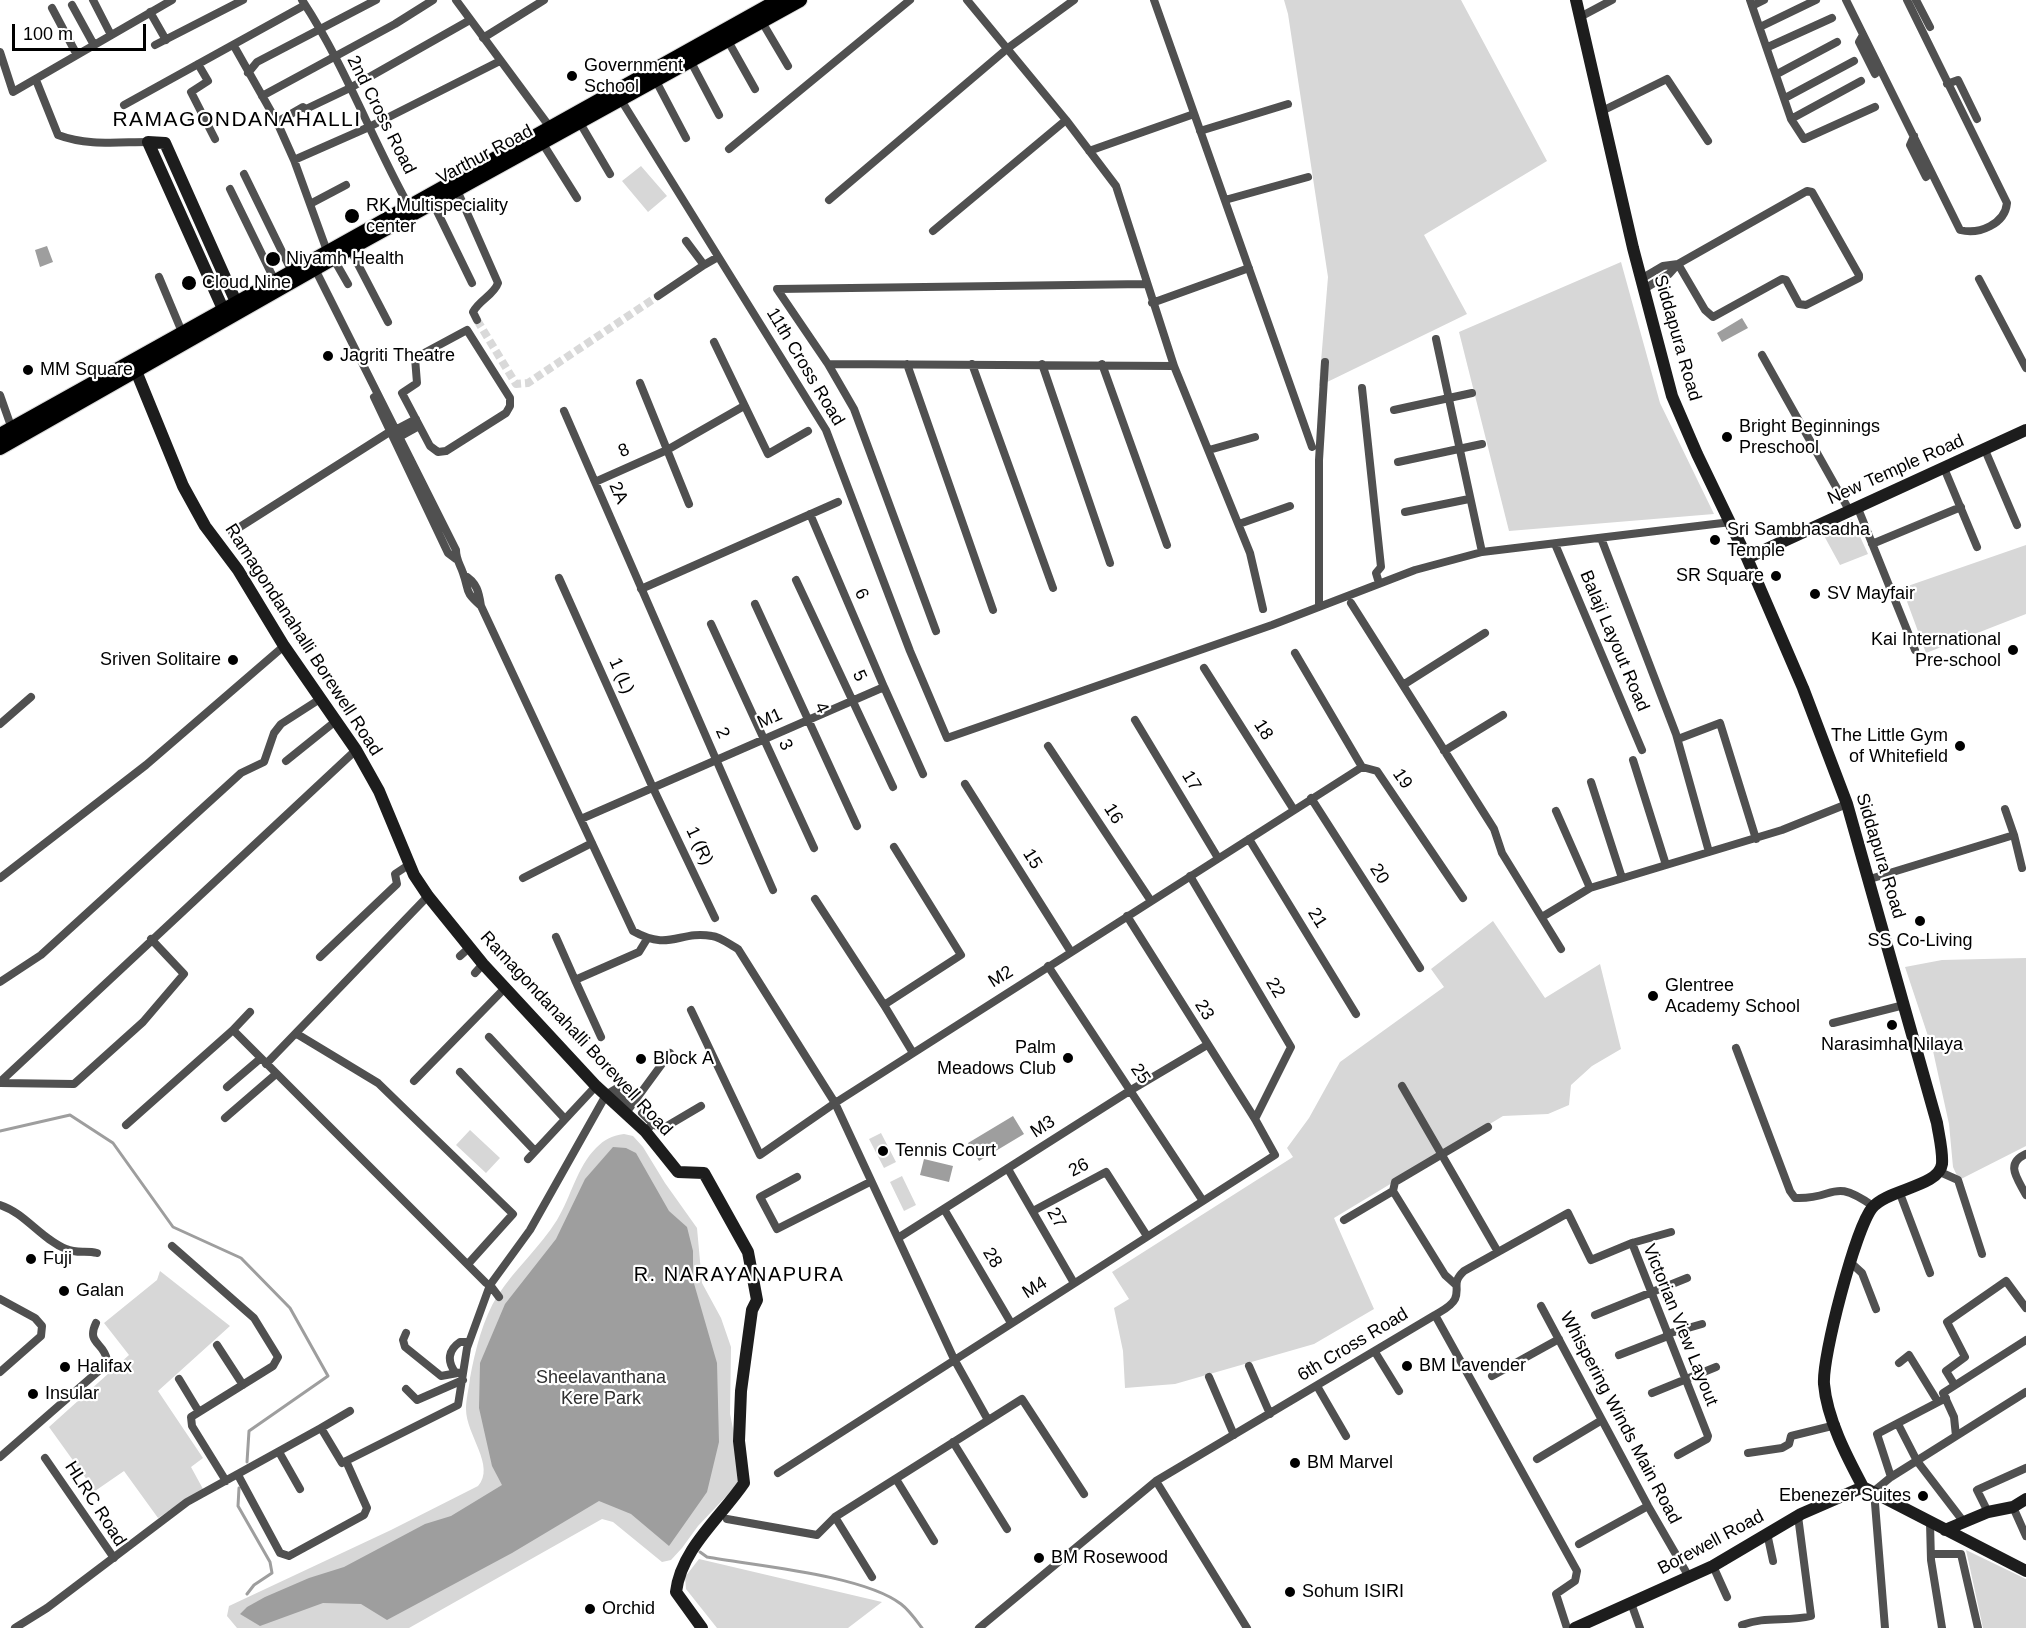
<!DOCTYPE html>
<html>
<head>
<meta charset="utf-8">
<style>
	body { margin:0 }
	#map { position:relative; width:2026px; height:1628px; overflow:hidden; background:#fff; font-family:Helvetica,sans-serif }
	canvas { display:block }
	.scale { position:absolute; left:12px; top:24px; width:134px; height:27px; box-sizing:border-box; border:3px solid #000; border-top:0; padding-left:8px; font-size:18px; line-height:21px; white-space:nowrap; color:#000; -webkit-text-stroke:4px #fff; paint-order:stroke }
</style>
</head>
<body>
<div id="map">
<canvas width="2026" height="1628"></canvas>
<div class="scale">100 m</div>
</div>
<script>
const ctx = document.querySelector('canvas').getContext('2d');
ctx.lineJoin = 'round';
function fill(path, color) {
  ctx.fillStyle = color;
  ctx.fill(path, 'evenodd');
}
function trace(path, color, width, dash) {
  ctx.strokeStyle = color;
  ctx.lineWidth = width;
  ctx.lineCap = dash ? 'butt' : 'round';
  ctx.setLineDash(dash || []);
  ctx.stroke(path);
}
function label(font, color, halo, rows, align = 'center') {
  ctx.font = font + ' Helvetica,sans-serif';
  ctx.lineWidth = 4.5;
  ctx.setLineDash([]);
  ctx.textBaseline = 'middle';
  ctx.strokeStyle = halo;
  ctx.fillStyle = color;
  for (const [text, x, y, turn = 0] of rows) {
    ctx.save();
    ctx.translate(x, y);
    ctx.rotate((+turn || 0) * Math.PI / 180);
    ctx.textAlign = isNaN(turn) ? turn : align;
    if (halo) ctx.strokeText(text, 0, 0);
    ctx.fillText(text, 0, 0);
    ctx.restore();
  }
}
fill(new Path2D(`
	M1284,0h177l86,161 -123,74 43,79 -148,72 9,-109 -40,-263z
	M641,166l26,30 -19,16 -26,-31z
	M1621,262l39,141 54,111 -205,17 -50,-199z
	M1852,519l16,35 -28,11 -18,-33z
	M2026,545v69l-100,39 -24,-65z
	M1493,921l52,77 55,-34 21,85 -29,17 -21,19 -2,20 -21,9 -45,2 -169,102 40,91 -60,35 -139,40 -50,4 -2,-37 -9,-43 15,-9 -17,-27 181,-115 -6,-9 22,-30 31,-56 104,-75 -13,-18z
	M2026,958v188l-67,34 -6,-13 -4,-43 -16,-73 -28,-84 37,-7z
	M470,1130l30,28 -14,15 -30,-28z
	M881,1133l15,29 -12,6 -15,-29z
	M624,1134l9,2 10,11 22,36 32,45 5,55 19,35 10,29 -1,67 7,34 1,33 -3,6 -37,39 -16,22 -11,12 -9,2 -49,-40 -11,-3 -193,109h-172l-10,-12 2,-10 162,-76 87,-44c18,-20 -12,-51 -12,-77 0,-10 3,-21 4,-31 5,-27 13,-60 28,-83 17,-26 42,-48 59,-75 14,-23 20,-53 39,-72 9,-9 15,-12 28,-14z
	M902,1176l14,29 -12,6 -14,-29z
	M160,1271l70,55 -72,65 45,67 -12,9 12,22 -45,29 -34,-47 -29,20 -46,-64 80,-72 -25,-32 53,-43z
	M1966,1550l60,29v49h-43z
	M699,1559l183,43 -34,26h-131l-31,-39 -1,-12z`), '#d7d7d7');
fill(new Path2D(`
	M47,246l6,16 -13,5 -5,-17z
	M1742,318l6,10 -26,14 -5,-9z
	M1013,1116l11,18 -45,27 -11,-18z
	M613,1147l13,1 10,5 33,58 18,16 6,24v29l24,83 2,79 -12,50 -38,54 -38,-32 -32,-13 -87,52 -125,67 -26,-16 -38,-1 -63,23 -20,-12 7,-7 18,-10 44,-19 35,-11 81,-43 26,-8 51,-31 -10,-19 -13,-58 1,-45 25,-59 51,-65 29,-60z
	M924,1159l29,7 -4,16 -29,-7z`), '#9e9e9e');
trace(new Path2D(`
	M0,1131l70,-16 43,28 60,84 68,31 49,50 38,68 -79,55 -2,31
	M239,1488l-1,18 32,56 2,11 -18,12 -7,9
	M700,1552l7,5c50,9 156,18 194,47 8,6 15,16 21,24`), '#9e9e9e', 3);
trace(new Path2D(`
	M477,320l39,64 12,-1 130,-87`), '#d9d9d9', 8, [8, 4]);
const primary = new Path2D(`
	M0,435l779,-435
	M0,448l362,-206 438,-242`);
trace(primary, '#dbdbdb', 16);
trace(new Path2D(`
	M93,0l18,35
	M302,0c43,65 70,140 108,208
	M456,0l96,130
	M967,0l99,120 50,66 58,180 76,187 13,56
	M1154,0l158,447
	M1750,0l41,119 13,20 71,-32
	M1846,0l114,230c19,5 45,-6 47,-27l-100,-203
	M1916,0l14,27
	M72,5l22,40
	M1752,6l12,-6
	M52,8l25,47
	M150,12l16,28
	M1580,17l32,-17
	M762,22l26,44
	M1760,27l56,-27
	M1863,35l-4,7 16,32
	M483,38l61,-38
	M728,41l27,48
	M155,45l88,-45
	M234,46l43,76 17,38 33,91
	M1768,47l64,-29
	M0,52l13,40 159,-92
	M691,62l28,53
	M198,64l10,17 -17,11 24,47
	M248,73l9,-11 119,-62
	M1777,74l60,-32
	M36,80l22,55c29,11 60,7 90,7
	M656,81l30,57
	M1947,84l11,-4 19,39
	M262,96l133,-72 38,-24
	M1785,98l69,-37
	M621,100l205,330 84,221 37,87 325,-113 143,-55 67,-18 249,-30
	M124,105l181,-100
	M1602,111l65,-32 41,62
	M1791,119l70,-38
	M277,122l26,-15 3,2 44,-21 120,-68
	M580,123l30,51
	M1200,131l88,-27
	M1914,136l-4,9 16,32
	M543,144l34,54
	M729,149l181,-149
	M1089,151l105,-37
	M294,160l75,-33 131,-66
	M244,174l48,98
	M230,189l45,92
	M457,190l41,93c-4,12 -19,17 -25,29l4,8
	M829,200l179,-152 66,-48
	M1225,200l83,-23
	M433,203l39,80
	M310,204l36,-19
	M933,231l133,-111
	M686,241l18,24 14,-8
	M350,249l38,73
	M336,263l12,21
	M313,265l143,285c0,10 4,14 7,23 7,19 0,17 18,33
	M159,277l23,55
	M1641,279l22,-13 15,-2
	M1979,279l47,89
	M1146,284l-369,5 51,75 346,2
	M1644,289l25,-15 9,-10 129,-73 5,1 47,83v3l-53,27 -7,-1 -13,-24 -4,-1 -69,38 -8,-7 -27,-46
	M658,296l46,-31
	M1152,303l97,-35
	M467,330l43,68v8l-4,7 -60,38 -8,1 -8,-6 -28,-53 15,-10 -2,-25z
	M1436,339l46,213
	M714,342l54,112 40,-23
	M1762,355l87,155
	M828,364l26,45 82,222
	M907,364l86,246
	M972,364l81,224
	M1042,364l68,199
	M1102,364l65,181
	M640,383l49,121
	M1362,388l19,179 -5,6 3,10
	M0,395l12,34
	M374,397l74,156 8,6
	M1394,410l78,-17
	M564,411l209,479
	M397,429l19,-10
	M401,436l18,-10
	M1209,450l46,-13
	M1985,450l32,75
	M1398,462l84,-18
	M1944,468l33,79
	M595,482l72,-32 77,-44
	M1857,506l58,144
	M1405,512l64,-13
	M810,514l74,173
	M1239,524l51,-18
	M232,532l159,-101
	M1601,538l75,196 33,118
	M1555,544l87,206
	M1872,544l89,-37
	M464,575c13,7 15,18 17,31l152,325c37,21 46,-1 79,5 9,1 18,9 26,13l97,154 527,-336
	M559,578l94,210 62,130
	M796,580l97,207
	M641,589l197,-87
	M1351,603l143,226 8,24 59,96
	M755,604l102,222
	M1319,604v-144l6,-98
	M711,624l103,224
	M1295,653l67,114 15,4 86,127
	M1204,668l90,142
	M1403,685l82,-52
	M1135,720l83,138
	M0,724l31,-27
	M1678,739l42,-16 36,116
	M1048,746l103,155
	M1444,751l59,-36
	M1633,760l33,105
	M286,761l51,-41
	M1591,782l31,96
	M965,784l106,168
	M1311,798l109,170
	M1556,811l34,77
	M581,819l303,-132 39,87
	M2014,835l8,33
	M1249,839l107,175
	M894,847l67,108 -77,50 29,48
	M1190,876l101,171 -36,72
	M0,878l146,-113 138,-119
	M523,878l69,-35
	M1870,879l144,-44 -9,-26
	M815,899l69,106
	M1542,917l48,-29 192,-58 65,-26
	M556,937l19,43
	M460,956l9,-8
	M320,957l77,-73 -2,-10 15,-10
	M1048,966l155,235
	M475,973l8,-9
	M0,982l41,-27 200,-182 23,-11 10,-29 7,-9 39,-25
	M691,1010l69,145 75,-52 119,256 34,61
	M1833,1023l71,-18
	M233,1030l17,-18
	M297,1034l81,49 135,131 -45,50
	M489,1037l76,82
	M601,1037l-26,-57 64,-28 8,-13
	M1736,1048l54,143 5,7c42,2 35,-22 78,8
	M266,1064l162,-168
	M460,1072l75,79
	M414,1081l91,-93
	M0,1082l356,-332
	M0,1083l74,1 69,-62 41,-48 -33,-35
	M1402,1086l96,166
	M227,1087l34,-29
	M615,1092l15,15
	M626,1113l44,-60
	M642,1113l11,11
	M225,1118l51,-44
	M126,1125l107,-95 253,253
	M645,1131l8,-7 9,5 39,-23
	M2026,1154c-22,10 -8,25 0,41
	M528,1159l68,-73
	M1008,1169l66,114
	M1940,1172l18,8 24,74
	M797,1177l-37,20 17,32 93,-47
	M1899,1191l31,82
	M0,1205c25,8 41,34 66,44 11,5 20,1 31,4
	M944,1209l67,114
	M1033,1211l73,-39 41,64
	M1344,1220l49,-29
	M898,1238l233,-148 76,-45
	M1632,1243l39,-11
	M172,1246l82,72 24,39 -5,9 -82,51 1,9 34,55
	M1850,1262l12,11 14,36
	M1455,1284l-10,-9 -52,-84 2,-9 93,-55
	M490,1285l9,12
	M0,1299l35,19 7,8 -1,10 -41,36
	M1541,1306l107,200 41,71
	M1435,1315c6,-4 16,-8 20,-16 5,-12 -4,-16 9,-28l104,-58 23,47 41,-17 76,193 -1,3 -29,16
	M1595,1315l92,-37
	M406,1333l-3,7 2,7 36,29 22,-4
	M1667,1334l35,-10
	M217,1345l26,40
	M1375,1352l24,39
	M1619,1355l49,-19
	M1899,1363l10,-8 29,47
	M1249,1366l21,48
	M455,1372c-8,-11 -7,-22 5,-30h9
	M1492,1376l67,-37
	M1209,1377l25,58
	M179,1379l20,33
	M1954,1384l-8,-13 19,-14 -18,-35 59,-41 20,27
	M1317,1386l29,50
	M406,1389l11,11 46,-20
	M1652,1393l64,-26
	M1898,1424l19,37 46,60
	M321,1428l29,-17
	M1956,1436l-2,-19 -11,-24 83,-53
	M953,1442l54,87
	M279,1452l21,37
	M1748,1453l34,-5 7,-4 2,-8 45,-11
	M0,1457l102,-89 5,-8c-3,-18 -21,-16 -11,-37
	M45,1458l69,100
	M1537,1459l65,-39
	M778,1473l497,-318 -20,-36 -128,-203
	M238,1475l42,78 9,3 75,-41 3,-7 -21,-47
	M1891,1477l-14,-43 69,-36
	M896,1479l38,62
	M2013,1507l13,29
	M1988,1512l-11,-22 49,-22
	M835,1517l37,60
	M727,1519l90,16 18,-18 187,-118 62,95
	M1930,1523l1,37 11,68
	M1767,1533l6,28
	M1579,1544l69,-38
	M1931,1554h30l17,74
	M1713,1566l14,31
	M1631,1603l9,25
	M1742,1625c23,-9 46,-3 69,-9l-13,-100
	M15,1628l32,-20 140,-106 134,-74 21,35 116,-58 9,-57 23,-63 40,-55 76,-135 13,-8
	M979,1628l177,-147
	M1247,1628l-91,-147 279,-166 142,256 -2,10 -19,13 11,34
	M1885,1628l-11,-137 17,-14 135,-85`), '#505050', 8);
trace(new Path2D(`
	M1576,0l57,248 39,148 25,58 50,104 56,130 44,116 90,319c2,13 6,28 5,41 -3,23 -55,25 -70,44 -17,22 -50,149 -48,176 3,35 23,73 39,103
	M148,142l17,1 71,159
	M148,142l75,167
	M136,371l47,115 22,40 33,44 46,76 72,104 23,41 35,84 14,21 55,68 113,122 49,45 33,41 26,1 44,79 9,48 -5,10 -11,81 -2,50 5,42c-23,34 -63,66 -68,109l26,36
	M1747,558l279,-128
	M1863,1487l163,84
	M1945,1530l43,-18 25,-5 13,-8
	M1575,1628l138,-62 88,-52 62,-27`), '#1d1d1d', 12);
trace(primary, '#000', 14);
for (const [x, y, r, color] of [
	[572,76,6,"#000"],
	[352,216,8,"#000"],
	[273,259,8,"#000"],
	[189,283,8,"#000"],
	[328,356,6,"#000"],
	[28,370,6,"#000"],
	[1727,437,6,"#000"],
	[1715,540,6,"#000"],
	[1776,576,6,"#000"],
	[1815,594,6,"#000"],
	[2013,650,6,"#000"],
	[233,660,6,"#000"],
	[1960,746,6,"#000"],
	[1920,921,6,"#000"],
	[1653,996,6,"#000"],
	[1892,1025,6,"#000"],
	[1068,1058,6,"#000"],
	[641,1059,6,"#000"],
	[883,1151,6,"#000"],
	[31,1259,6,"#000"],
	[64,1291,6,"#000"],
	[1407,1366,6,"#000"],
	[65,1367,6,"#000"],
	[33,1394,6,"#000"],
	[1295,1463,6,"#000"],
	[1923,1496,6,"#000"],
	[1039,1558,6,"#000"],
	[1290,1592,6,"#000"],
	[590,1609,6,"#000"]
]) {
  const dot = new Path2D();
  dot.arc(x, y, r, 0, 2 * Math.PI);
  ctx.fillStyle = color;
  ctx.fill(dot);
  trace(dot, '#fff', 2);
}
label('18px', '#000', '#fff', [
	["Government",584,66],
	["School",584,87],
	["RK Multispeciality",366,206],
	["center",366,227],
	["Niyamh Health",286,259],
	["Cloud Nine",202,283],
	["Jagriti Theatre",340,356],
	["MM Square",40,370],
	["Bright Beginnings",1739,427],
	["Preschool",1739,448],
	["Sri Sambhasadha",1727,530],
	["Temple",1727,551],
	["SR Square",1764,576,"right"],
	["SV Mayfair",1827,594],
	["Kai International",2001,640,"right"],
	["Pre-school",2001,661,"right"],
	["Sriven Solitaire",221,660,"right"],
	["The Little Gym",1948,736,"right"],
	["of Whitefield",1948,757,"right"],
	["SS Co-Living",1920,941,"center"],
	["Glentree",1665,986],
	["Academy School",1665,1007],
	["Narasimha Nilaya",1892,1045,"center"],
	["Palm",1056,1048,"right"],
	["Meadows Club",1056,1069,"right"],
	["Block A",653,1059],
	["Tennis Court",895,1151],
	["Fuji",43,1259],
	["Galan",76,1291],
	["BM Lavender",1419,1366],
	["Halifax",77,1367],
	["Insular",45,1394],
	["BM Marvel",1307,1463],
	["Ebenezer Suites",1911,1496,"right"],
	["BM Rosewood",1051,1558],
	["Sohum ISIRI",1302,1592],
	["Orchid",602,1609]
], 'left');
label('18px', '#000', '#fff', [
	["2nd Cross Road",381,115,63],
	["Varthur Road",485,155,-28],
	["Siddapura Road",1677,338,74],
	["11th Cross Road",805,367,59],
	["8",624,451,-24],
	["New Temple Road",1896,470,-24],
	["2A",618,493,66],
	["6",861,594,66],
	["Ramagondanahalli Borewell Road",303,640,57],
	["Balaji Layout Road",1614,641,67],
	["1 (L)",621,676,66],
	["5",859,676,65],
	["4",821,708,65],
	["M1",770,719,-24],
	["18",1263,730,57],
	["2",722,733,66],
	["3",785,745,65],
	["19",1402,779,56],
	["17",1191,781,59],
	["16",1113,814,57],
	["1 (R)",699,846,65],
	["Siddapura Road",1880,856,73],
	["15",1032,859,58],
	["20",1379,874,57],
	["21",1317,918,58],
	["M2",1001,977,-32],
	["22",1275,988,59],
	["23",1204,1010,58],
	["Ramagondanahalli Borewell Road",576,1034,47],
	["25",1140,1074,56],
	["M3",1043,1127,-33],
	["26",1079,1168,-28],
	["27",1056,1218,60],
	["28",992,1258,59],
	["M4",1035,1288,-32],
	["Victorian View Layout",1680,1325,68],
	["6th Cross Road",1353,1345,-31],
	["Whispering Winds Main Road",1620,1418,62],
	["HLRC Road",95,1504,57],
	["Borewell Road",1711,1543,-28]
]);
label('18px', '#2e2e2e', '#fff', [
	["Sheelavanthana",601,1378],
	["Kere Park",601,1399]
]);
ctx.letterSpacing = '1.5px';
label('20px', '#000', '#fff', [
	["R. NARAYANAPURA",739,1275]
]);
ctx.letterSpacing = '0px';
ctx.letterSpacing = '1.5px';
label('21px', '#000', '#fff', [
	["RAMAGONDANAHALLI",237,120]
]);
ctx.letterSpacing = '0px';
</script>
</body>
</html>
